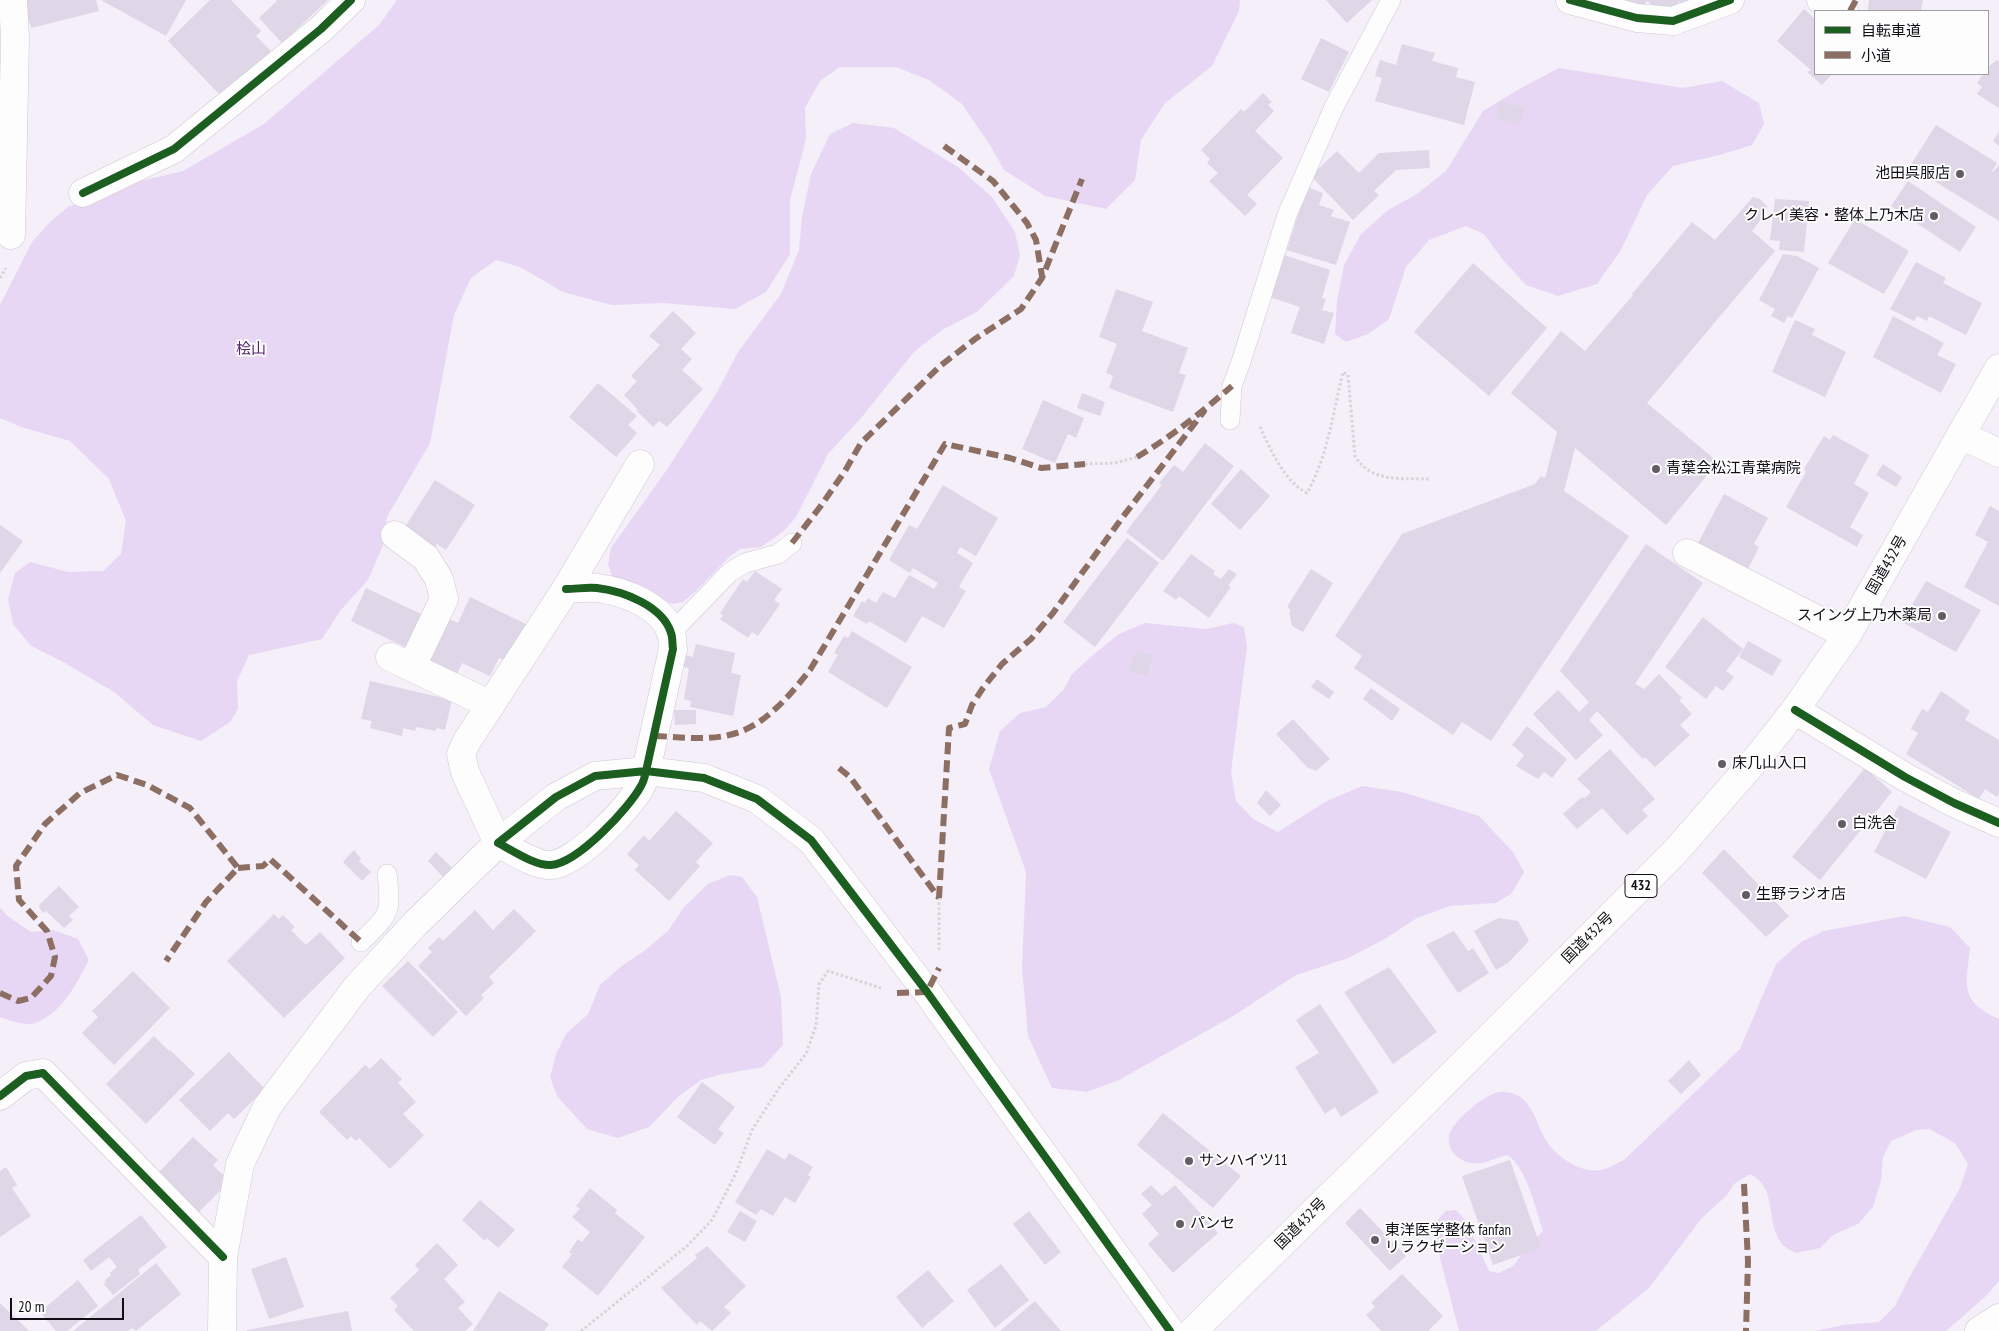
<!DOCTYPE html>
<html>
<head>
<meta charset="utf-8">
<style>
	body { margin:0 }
	#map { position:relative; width:1999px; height:1331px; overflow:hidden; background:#f4eff9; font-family:"PT Sans Narrow","Noto Sans JP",sans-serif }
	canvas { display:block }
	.legend { position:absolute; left:1814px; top:10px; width:175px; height:65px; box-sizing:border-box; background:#fcfdfc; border:1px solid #9e9da0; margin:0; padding:6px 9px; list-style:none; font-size:15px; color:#120e15 }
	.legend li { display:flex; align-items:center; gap:10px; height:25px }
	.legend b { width:25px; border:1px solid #9e9da0 }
	.scale { position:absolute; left:10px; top:1298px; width:114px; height:22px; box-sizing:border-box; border:2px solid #120e15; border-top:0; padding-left:6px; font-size:15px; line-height:18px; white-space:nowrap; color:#120e15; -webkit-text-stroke:4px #fcfdfc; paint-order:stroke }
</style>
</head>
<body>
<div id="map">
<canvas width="1999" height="1331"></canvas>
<ul class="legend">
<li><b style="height:6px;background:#1b5e20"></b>自転車道</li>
<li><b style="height:6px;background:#8d6e63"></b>小道</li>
</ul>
<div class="scale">20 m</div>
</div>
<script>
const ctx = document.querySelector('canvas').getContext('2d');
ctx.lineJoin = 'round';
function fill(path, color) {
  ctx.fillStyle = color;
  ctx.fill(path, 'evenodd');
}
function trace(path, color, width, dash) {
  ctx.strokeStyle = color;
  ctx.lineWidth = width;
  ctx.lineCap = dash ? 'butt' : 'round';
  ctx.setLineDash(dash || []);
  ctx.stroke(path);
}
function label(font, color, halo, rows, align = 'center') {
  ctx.font = font + ' "PT Sans Narrow","Noto Sans JP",sans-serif';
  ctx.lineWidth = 4;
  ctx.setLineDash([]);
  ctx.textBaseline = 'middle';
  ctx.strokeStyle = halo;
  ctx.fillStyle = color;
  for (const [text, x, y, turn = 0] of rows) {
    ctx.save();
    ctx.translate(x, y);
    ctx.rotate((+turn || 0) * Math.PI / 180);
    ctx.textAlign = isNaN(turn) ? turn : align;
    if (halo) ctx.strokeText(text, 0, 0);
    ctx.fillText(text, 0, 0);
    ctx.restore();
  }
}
fill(new Path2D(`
	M397,0h843l-1,11 -27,55 -47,37 -24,37 -6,40 -29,29 -61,-13 -41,-26 -14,-25 -28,-41 -33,-24 -33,-13h-56l-20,14 -15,27 1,31 -16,61v54l-24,38 -31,17 -72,-6 -51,2 -49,-13 -43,-25 -24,-7 -25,18 -17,37 -24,128 -43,74 -3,26 -16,37 -28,31 -18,28 -73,16 -12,26 1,28 -8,13 -29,19 -48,-16 -39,-33 -49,-29 -34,-17 -18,-22 -5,-25 7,-26 15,-11 38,10 35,-1 18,-17 5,-33 -17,-42 -39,-38 -49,-14 -21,-9v-113l32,-63 18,-20 18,-15 60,-23 55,-13 81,-47 115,-99z
	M1559,68l124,20 39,-7 37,22 5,21 -12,21 -29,9 -50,12 -26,29 -26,55 -24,34 -39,12 -32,-11 -23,-25 -19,-26 -18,-8 -37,14 -23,27 -17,52 -21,15 -22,8 -11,-8 2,-33 7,-36 17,-31 27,-24 29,-16 29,-23 37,-60 38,-23z
	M853,123l41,5 64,39 34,30 23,35 5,23 -6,21 -37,36 -35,18 -28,22 -53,66 -33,36 -32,63 -12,14 -23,16 -21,2 -11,8 -33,34 -13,11 -11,2 -59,-25 -5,-15 3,-16 55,-77 50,-77 22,-42 43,-58 18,-44 3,-33 9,-43 19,-40z
	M1145,623l61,6 27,-6 11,4 3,20 -16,125 5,29 17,18 25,13 47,-30 37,-16 40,6 77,24 34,36 11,20 -12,21 -16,10 -46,3 -33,12 -34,22 -35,18 -52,17 -63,41 -114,64 -32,12 -35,-4 -24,-52 -6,-68 4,-96 -37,-103 11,-38 20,-18 26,-6 18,-18 8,-15 21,-19 26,-21z
	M730,875l12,2 15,20 24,100 2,48 -20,22 -45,8 -17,5 -23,17 -29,30 -31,11 -31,-9 -30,-33 -7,-19 6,-23 10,-20 22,-20 12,-29 19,-17 25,-17 24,-20 16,-24 24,-23z
	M0,907l6,8 25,17 22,-2 25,9 11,21c-12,23 -26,51 -51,62 -11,5 -27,-1 -38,-5z
	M1904,916l46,11 20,21c-4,38 -11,53 29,71v262l-13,15 -40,35h-131l28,-6 36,-3 16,-16 14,-28 51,-90 8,-24 -13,-21 -26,-14 -13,1 -25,11 -8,16 -2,24 -8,26 -15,17 -25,11 -13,13 -24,5c-4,-2 -11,-5 -14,-9 -18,-23 -3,-55 -32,-70l-16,10 -7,11 -26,24 -52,69 -53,43h-137l-24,-92 2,-19 9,-9 10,-1 10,11 23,50 10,2 14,-7 18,-23 12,-12c-7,-20 -17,-66 -36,-76 -8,2 -17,6 -25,8 -17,3 -36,-9 -33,-27 2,-14 37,-43 51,-44 31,-2 34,28 46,48 9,16 36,34 54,30 8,-1 17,-7 24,-10l116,-111 36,-85 25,-22 23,-11z`), '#e7d7f4');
fill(new Path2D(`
	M24,0h72l3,11 -68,17z
	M101,0h85l-20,36z
	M210,0h21l30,31 -5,5 15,15 -48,47 -55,-57z
	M276,0h52l-46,43 -23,-25 18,-17z
	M1326,0h46l-25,23z
	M1619,0h73l-5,8 -8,-6 -11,15 -21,-16 -10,13z
	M1869,0h54l-2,11h-53z
	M1804,9l11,10v55h17l-10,11 -15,-13 4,-2 -34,-29z
	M1321,38l28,14 -20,40 -28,-13z
	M1402,44l33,9 -3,8 26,7 -2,9 19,5 -11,43 -89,-24 7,-23 -7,-2 5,-16 16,5z
	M1997,60l2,2v46l-22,-14 5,-7 -5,-4 6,-9h5v-7z
	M1263,93l9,9 -4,3 6,6 -19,20 28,27 -36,37 10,9 -12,12 -36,-35 9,-8 -11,-10 3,-4 -9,-9 40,-41 3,3z
	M1499,101l25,6 -3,17 -25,-6z
	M1936,125l61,38 -5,8 1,1 6,-7v56l-89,-55z
	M1999,132v14l-6,-5z
	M1429,150l1,18 -34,2 -22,21 5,4 -26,25 -42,-44 26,-25 22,22 20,-20z
	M1908,181l68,46 -16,25 -69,-46z
	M1307,187l16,6 -4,12 15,5 -3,6 19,6 -14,43 -49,-15z
	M1753,197l7,2 7,7 -2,8 -13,17 23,20 -128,152 71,59 -52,63 -91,-77 -11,43 65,45 -138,205 -29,-19 -9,13 -99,-67 8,-12 -27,-20 67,-102 133,-50 6,-8 4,2 12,-46 -46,-39 50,-62 24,20 48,-56 -1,-1 60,-72 23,18z
	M1775,199l34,2 -5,51 -25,-2 1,-9 -10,-1z
	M1855,219l54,32 -25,43 -56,-31z
	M1783,254l14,2 22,12 -27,50 -4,-2 -4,7 -13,-7 4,-7 -16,-9z
	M1284,255l46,15 -8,28 4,1 -4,11 12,3 -10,31 -33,-11 9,-26 -30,-10z
	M1916,262l30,16 -3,5 39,20 -16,32 -37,-19 -2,5 -10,-5 -3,5 -24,-12z
	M1473,263l74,65 -58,68 -75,-64z
	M1116,289l37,13 -11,29 46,17 -9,25 7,2 -13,37 -64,-24 4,-12 -7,-3 11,-29 -18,-7z
	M673,311l23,22 -15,16 11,10 -10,11 21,19 -36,38 -8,-6 -6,6 -16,-16 1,-1 -14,-15 13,-14 -6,-5 29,-31 -11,-9z
	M1893,316l51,27 -7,12 19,9 -15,29 -68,-36z
	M1795,320l20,9 -3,6 34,17 -21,45 -53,-25z
	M598,383l39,33 -9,9 9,8 -21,24 -47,-40z
	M1082,393l23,9 -5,14 -23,-8z
	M1043,400l41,18 -8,20 -8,-4 -13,29 -33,-14z
	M1833,435l36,20 -15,29 15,9 -19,34 13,8 -6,12 -71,-40 20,-35 -2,-3 20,-33 6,4z
	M1205,443l29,23 -71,95 -37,-29 36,-47 -3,-2 15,-18 9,7z
	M1883,464l19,13 -6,10 -20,-12z
	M1241,469l29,27 -30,34 -29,-26z
	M435,480l40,25 -29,45 -9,-6 -5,9 -31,-20z
	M943,485l55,33 -22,38 -16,-9 -3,6 16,10 -14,24 7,4 -22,37 -22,-12 -16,27 -37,-22 -2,3 -14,-8 9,-15 3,2 3,-5 8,5 7,-11 12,6 14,-23 25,14 4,-6 -25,-15 -3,5 -21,-13 20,-35 8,4z
	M1724,494l44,24 -14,26 5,3 -11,22 -50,-26z
	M1990,506l9,5v95l-35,-19 24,-45 -13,-7z
	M0,525l23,16 -23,32z
	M1127,538l32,25 -64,84 -32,-25z
	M1646,544l57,39 -68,101 9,5 15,-15 23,24 -3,2 13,14 -12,11 10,10 -35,32 -10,-10 -2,2 -46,-48 -8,9 14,15 -27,25 -43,-46 25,-24 21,22 10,-10 -29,-31z
	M1191,554l24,17 -2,3 8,5 8,-10 8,5 -9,12 3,1 -22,31 -30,-22 -3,4 -13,-9z
	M1311,569l22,14 -30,49 -11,-6 -3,-13 2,-3 -3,-2v-3z
	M755,571l27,18 -8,11 6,4 -22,32 -6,-4 -4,6 -28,-19 3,-3 -3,-3 23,-34 4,3z
	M1926,581l55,29 -25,42 -54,-30z
	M366,588l57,27 -16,33 -56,-27z
	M470,597l58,28 -18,38 -11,-5 -9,18 -28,-13 -8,18 -31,-15 22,-49 13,6z
	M1703,617l40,32 -17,22 8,6 -11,14 -7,-5 -10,13 -41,-32z
	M852,631l60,36 -25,41 -59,-36 10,-17 -4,-2 10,-17 4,2z
	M1748,641l34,19 -10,16 -33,-19z
	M696,644l39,9 -4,20 10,2 -8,41 -43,-9 1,-6 -7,-2 5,-31 -6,-1 3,-12 7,2z
	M1137,650l16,6 -7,20 -17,-6z
	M1317,679l17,13 -5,7 -18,-12z
	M370,681l82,19 -7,30 -9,-2v3l-20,-4 -1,4 -12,-3 -1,8 -32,-8 2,-7 -11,-2z
	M1371,688l29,21 -8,12 -29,-22z
	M1941,691l29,20 -5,9 34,20v54l-2,3 -12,-8 -6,10 -73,-45 12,-21 -7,-4 11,-20 6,3z
	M674,710h22v14l-21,1z
	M1293,719l37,40 -14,12 -9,-4 -31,-33z
	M1527,726l40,33 -15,19 -8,-6 -6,7 -22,-13 8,-11 -12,-10z
	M1610,749l45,50 -13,11 6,6 -21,19 -25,-27 -25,21 -14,-15 19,-17 3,1 6,-6 -14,-13z
	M1865,768l27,24 -72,88 -28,-23z
	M1266,790l15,15 -11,11 -13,-13z
	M1899,805l52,27 -25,47 -52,-27z
	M676,811l37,32 -17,19 4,4 -31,35 -34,-31 4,-5 -12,-11 17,-19 5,6z
	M1724,849l65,67 -23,21 -64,-64z
	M354,850l7,9 -2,2 12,11 -9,9 -19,-19z
	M436,852l18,18 -9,9 -17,-18z
	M59,886l20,21 -10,9 4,4 -9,8 -18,-17 -3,2 -4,-6 1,-3z
	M514,909l22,22 -47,46 5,6 -13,12 3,3 -18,18 -48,-50 14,-14 -4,-4 11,-11 4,4 32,-31 18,20z
	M274,914l5,5 4,-4 12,12 -4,3 15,15 14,-13 25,26 -61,60 -57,-57z
	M1498,918l20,3 11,20 -21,22 -12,7 -22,-39z
	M1454,931l14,20 5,-3 16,25 -31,20 -32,-48z
	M408,961l50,51 -25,25 -51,-51z
	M1389,967l48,65 -44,32 -49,-72z
	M133,971l37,37 -56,57 -32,-32 16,-16 -6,-6z
	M1320,1004l59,88 -38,25 -6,-10 -10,7 -30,-47 24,-14 -23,-33z
	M154,1036l15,15 1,-1 25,24 -49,50 -40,-40z
	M229,1052l36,37 -31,30 -6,-6 -18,18 -31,-31z
	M381,1058l21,21 -4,4 18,19 -13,12 21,21 -34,34 -31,-31 -3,3 -5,-5 -4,4 -28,-28 46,-47 5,4z
	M1689,1060l12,15 -20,19 -13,-13z
	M702,1082l33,25 -17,22 6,4 -9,12 -38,-28z
	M1163,1113l78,63 -28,32 -76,-63z
	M193,1137l25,23 -5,5 12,12 -4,4 5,4 -27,27 -40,-40z
	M767,1149l18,11 4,-7 24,14 -5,8 3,2 -16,26 -10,-6 -12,19 -12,-7 -5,6 -21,-13z
	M1510,1160l31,88 -48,17 -31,-89z
	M6,1167l11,18 -5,3 19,28 -31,21v-66z
	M1151,1185l11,11 13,-11 43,48 -45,40 -25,-29 11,-10 -17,-20 10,-9 -11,-11z
	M590,1188l27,22 -2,3 30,24 -47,59 -36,-29 10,-13 -3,-2 9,-13 4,3 8,-10 -18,-15 8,-8 -4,-3z
	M480,1200l35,30 -17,18 -11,-10 -2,3 -23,-21z
	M1360,1208l46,48 -16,15 -45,-48z
	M740,1211l17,10 -12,21 -18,-10z
	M1029,1211l32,41 -16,13 -32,-41z
	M141,1215l26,32 -29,23 2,4 -27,21 -9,-11 2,-2 -1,-2 6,-5 -1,-2 7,-6 -8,-10 -18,14 -8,-11z
	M437,1243l21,22 -14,14 21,23 -7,6 15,16 -8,7h-51l-20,-21 4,-4 -8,-8 29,-28 -4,-5z
	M707,1246l39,40 -22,21 7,6 -19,18 -12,-10 -3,4 -36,-37 36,-30 -2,-3z
	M286,1257l18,50 -35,12 -18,-50z
	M156,1263l25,31 -45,37 -4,-3 -4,3h-55z
	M1001,1264l28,36 -34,28 -28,-38z
	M928,1270l26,31 -32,27 -26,-31z
	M1402,1274l41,42 -15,15h-47l-15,-16 9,-8 -4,-4z
	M78,1280l20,26 -31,25h-11l-16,-19z
	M499,1291l50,33 -5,7h-71z
	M1035,1301l26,30h-61z
	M0,1303l29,28h-29z
	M348,1311l4,20h-105v-1z`), '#dfd6e7');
const service = new Path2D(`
	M1230,420l2,-34 9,-24 46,-147 47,-108 57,-107
	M671,633l59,-61 15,-9 33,-9 14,-11
	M361,942c28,-28 31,-27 26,-68`);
const minor = new Path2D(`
	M1570,0l67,18 36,3 57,-21
	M1821,0l23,11
	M83,193l91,-44 147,-120 30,-29
	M11,235l4,-197 -2,-38
	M1961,435l38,18
	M395,535l31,23 13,21 5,20 -32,67
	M1687,553l160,82
	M566,589c10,0 21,-2 31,-1 26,3 66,18 74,45 2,5 1,11 2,16l-27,122c-1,5 -2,10 -5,15 -12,22 -63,77 -90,79 -16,1 -39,-15 -53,-22l58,-46 39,-21 51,-5 58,7 53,21 54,41 116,152 243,339
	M390,657l101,48
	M1795,710l110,67 49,26 45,20
	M0,1096l26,-20 17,-3 180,184
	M222,1331l1,-74 17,-93 27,-57 90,-120 57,-62 84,-82 -33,-71 -4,-18 6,-13 99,-152 74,-125
	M1979,1331l20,-13`);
const trunk = new Path2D(`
	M1193,1331l197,-194 285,-285 83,-95 37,-47 52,-75 152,-267`);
trace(service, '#cdc8d1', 20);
trace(minor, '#cdc8d1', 29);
trace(trunk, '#cdc8d1', 29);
trace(new Path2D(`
	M0,278l6,-10
	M1260,427c11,23 24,54 47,66 21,-37 26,-81 36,-121l5,3 7,81c16,27 47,22 74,23
	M1085,464l30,-1 22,-6
	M939,950v-52
	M581,1331l106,-85 25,-26 24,-47 16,-43 27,-42 27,-34 10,-28 3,-42 9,-13 53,17`), '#d5d4d7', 3, [2.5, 2.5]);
trace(service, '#fdfdfe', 19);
trace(minor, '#fdfdfe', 28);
trace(trunk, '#fdfdfe', 28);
trace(new Path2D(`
	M1850,11l6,-11
	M944,146l49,35 34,42 9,17 6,36
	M1137,457c34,-20 65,-45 95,-71
	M792,543l28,-36 25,-36 16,-28 79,-77 35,-27 46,-30 21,-31 40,-99
	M655,736c25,1 54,5 78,-2 33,-9 57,-39 77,-64l135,-226 65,14 31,10 44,-4
	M839,768l11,9 89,121
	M238,868l25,-2 7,-7 91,83
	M939,898l10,-170 16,-4 7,-19 11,-17 19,-24 29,-25 22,-26 69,-95 83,-108
	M0,993l18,8 13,-3 20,-22 4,-19 -8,-26 -28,-31 -3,-34 29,-42 35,-31 37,-18 30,10 43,23 48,60 -32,34 -40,59
	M897,993l30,-1 12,-24
	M1744,1184l4,77 -2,70`), '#8d6e63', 6, [12, 6]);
trace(new Path2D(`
	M1570,0l67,18 36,3 57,-21
	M83,193l91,-44 147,-120 30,-29
	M566,589c10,0 21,-2 31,-1 26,3 66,18 74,45 2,5 1,11 2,16l-27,122c-1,5 -2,10 -5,15 -12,22 -63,77 -90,79 -16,1 -39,-15 -53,-22l58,-46 39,-21 51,-5 58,7 53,21 54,41 116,152 243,339
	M1795,710l110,67 49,26 45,20
	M0,1096l26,-20 17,-3 180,184`), '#1b5e20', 8);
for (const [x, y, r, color] of [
	[1960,174,5,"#615d65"],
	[1934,216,5,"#615d65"],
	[1656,469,5,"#615d65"],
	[1942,616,5,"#615d65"],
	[1722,764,5,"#615d65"],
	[1842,824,5,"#615d65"],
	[1746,895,5,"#615d65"],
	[1189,1161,5,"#615d65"],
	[1180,1224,5,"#615d65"],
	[1375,1240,5,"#615d65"]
]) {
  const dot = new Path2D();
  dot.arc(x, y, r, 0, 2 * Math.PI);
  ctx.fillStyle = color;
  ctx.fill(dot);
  trace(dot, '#fcfdfc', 2);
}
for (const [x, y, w] of [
	[1641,886,32]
]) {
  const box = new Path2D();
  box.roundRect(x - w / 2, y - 11.5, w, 23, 4);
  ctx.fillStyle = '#fcfdfc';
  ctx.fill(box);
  trace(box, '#120e15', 1);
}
label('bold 14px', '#120e15', null, [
	["432",1641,886]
]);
label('15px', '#120e15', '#fcfdfc', [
	["池田呉服店",1950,174,"right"],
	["クレイ美容・整体上乃木店",1924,216,"right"],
	["青葉会松江青葉病院",1666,469],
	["スイング上乃木薬局",1932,616,"right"],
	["床几山入口",1732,764],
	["白洗舎",1852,824],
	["生野ラジオ店",1756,895],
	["サンハイツ11",1199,1161],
	["パンセ",1190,1224],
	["東洋医学整体 fanfan",1385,1231],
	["リラクゼーション",1385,1248]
], 'left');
label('15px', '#552471', '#fcfdfc', [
	["桧山",251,350]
]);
label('15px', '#120e15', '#fcfdfc', [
	["国道432号",1887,565,-60],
	["国道432号",1588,938,-45],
	["国道432号",1301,1224,-45]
]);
</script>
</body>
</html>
